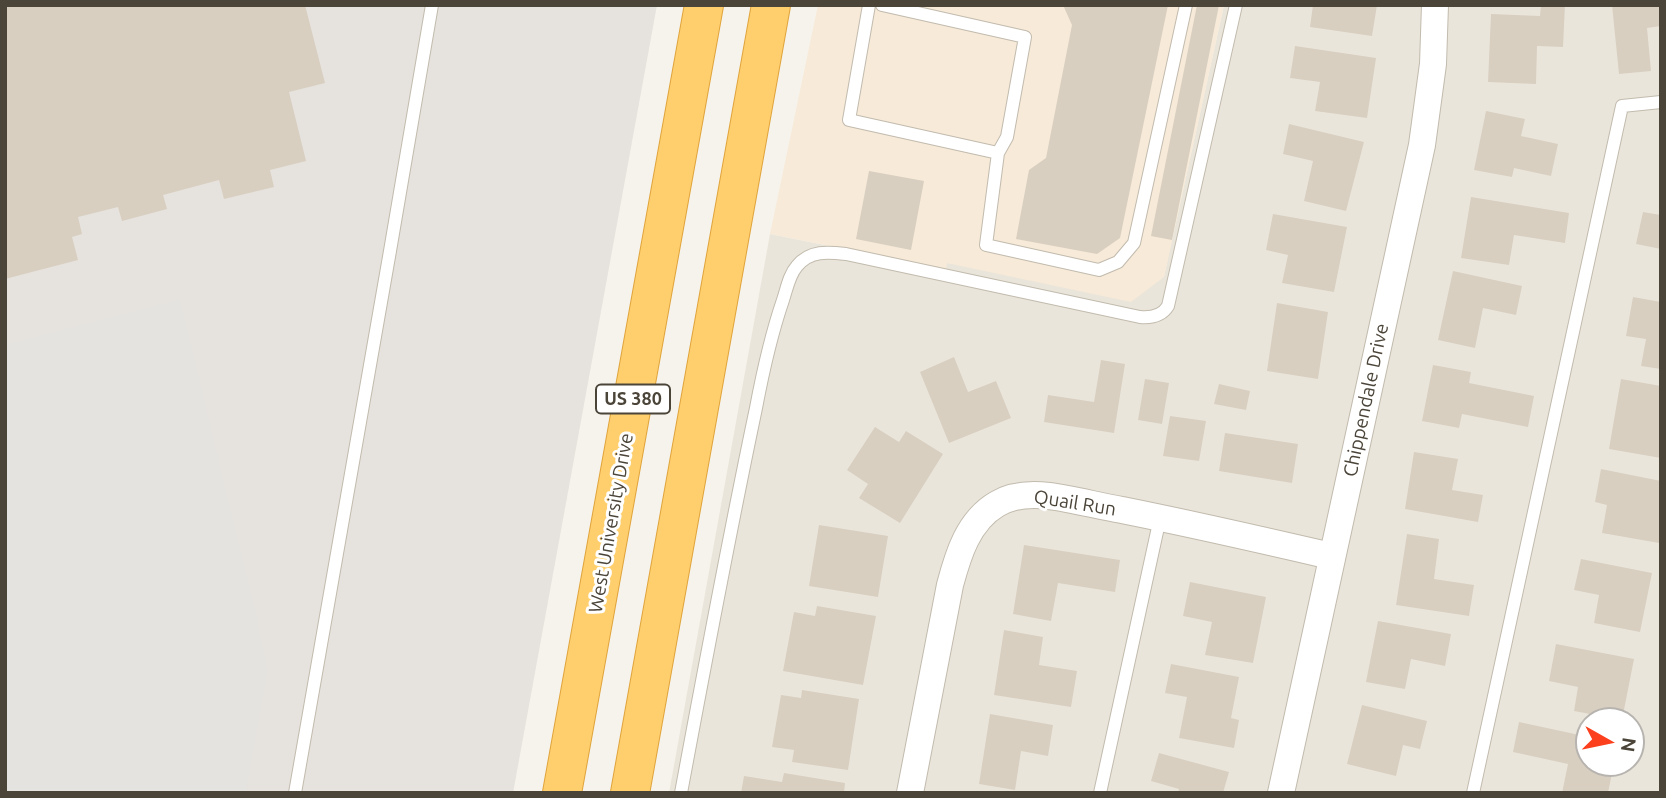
<!DOCTYPE html>
<html>
<head>
<meta charset="utf-8">
<style>
	body { margin:0 }
	#map { position:relative; width:1666px; height:798px; overflow:hidden; background:#f6f3ec; font-family:Ubuntu,sans-serif }
	canvas { display:block }
	.frame { position:absolute; inset:0; border:7px solid #4b4439; pointer-events:none }
	.north { position:absolute; left:1575px; top:707px; width:70px; height:70px; box-sizing:border-box; background:#fff; border:2px solid #b7b4b0; border-radius:50%; rotate:99deg; font-size:19px; font-weight:700; line-height:28px; text-align:center; color:#4b4439 }
	.north::after { content:''; display:block; margin:auto; width:24px; height:32px; background:#fc3f1d; clip-path:polygon(50% 0,100% 100%,50% 72%,0 100%) }
</style>
</head>
<body>
<div id="map">
<canvas width="1666" height="798"></canvas>
<div class="frame"></div>
<div class="north">N</div>
</div>
<script>
const ctx = document.querySelector('canvas').getContext('2d');
ctx.lineJoin = 'round';
function fill(path, color) {
  ctx.fillStyle = color;
  ctx.fill(path, 'evenodd');
}
function trace(path, color, width, dash) {
  ctx.strokeStyle = color;
  ctx.lineWidth = width;
  ctx.lineCap = dash ? 'butt' : 'round';
  ctx.setLineDash(dash || []);
  ctx.stroke(path);
}
function label(font, color, halo, rows, align = 'center') {
  ctx.font = font + ' Ubuntu,sans-serif';
  ctx.lineWidth = 6;
  ctx.setLineDash([]);
  ctx.textBaseline = 'middle';
  ctx.strokeStyle = halo;
  ctx.fillStyle = color;
  for (const [text, x, y, turn = 0] of rows) {
    ctx.save();
    ctx.translate(x, y);
    ctx.rotate((+turn || 0) * Math.PI / 180);
    ctx.textAlign = isNaN(turn) ? turn : align;
    if (halo) ctx.strokeText(text, 0, 0);
    ctx.fillText(text, 0, 0);
    ctx.restore();
  }
}
fill(new Path2D(`
	M1224,5h437v788h-992l101,-559 175,35 2,-6 217,13zM1589,721h42v42h-42z`), '#eae5da');
fill(new Path2D(`
	M818,5h406l-60,272 -33,25 -184,-39 -1,6 -176,-35z`), '#f7ead8');
fill(new Path2D(`
	M5,5h652l-144,788h-508z`), '#e6e2dd');
fill(new Path2D(`
	M180,299l76,314 12,58 -22,122h-241v-448z`), '#e5e3e0');
fill(new Path2D(`
	M5,5h300l20,78 -36,9 17,69 -36,9 4,17 -50,12 -5,-19 -56,15 4,14 -45,12 -4,-14 -40,10 4,17 -10,3 6,23 -73,19z
	M1063,5h105l-48,233 -23,16 -81,-15 13,-69 17,-12 26,-133z
	M1197,5h22l-47,235 -21,-4z
	M1313,5h64l-5,31 -62,-9z
	M1541,5h24l-2,42 -26,-1 -1,38 -48,-2 3,-68 49,2z
	M1612,5h49v21l-14,2 4,43 -32,3z
	M1295,46l81,12 -9,60 -52,-7 5,-29 -30,-4z
	M1486,111l39,8 -4,17 37,8 -7,32 -37,-8 -2,9 -38,-7z
	M1289,124l75,18 -18,69 -42,-10 9,-40 -30,-7z
	M869,171l55,10 -13,69 -55,-11z
	M1471,197l98,16 -4,30 -51,-8 -5,30 -48,-7z
	M1643,212l18,3v34l-25,-5z
	M1273,214l74,13 -13,65 -52,-9 6,-28 -22,-5z
	M1453,271l69,15 -6,29 -33,-7 -8,40 -37,-8z
	M1633,297l28,5v67l-20,-3 5,-27 -20,-3z
	M1277,303l51,9 -10,67 -51,-8z
	M954,357l14,35 28,-11 15,37 -62,25 -29,-71z
	M1101,360l24,4 -11,69 -70,-11 4,-27 46,7z
	M1433,365l38,7 -2,11 65,13 -6,31 -66,-13 -3,14 -37,-7z
	M1145,379l24,4 -7,41 -24,-4z
	M1621,379l40,7v72l-52,-9z
	M1219,384l31,7 -4,19 -32,-6z
	M1170,416l36,5 -7,40 -36,-5z
	M875,427l24,15 7,-11 37,23 -43,69 -41,-25 9,-14 -21,-14z
	M1225,433l73,11 -6,39 -73,-12z
	M1414,452l44,7 -6,31 31,5 -5,27 -73,-13z
	M1601,469l60,12v52l-2,10 -57,-10 5,-28 -12,-3z
	M819,525l69,11 -10,61 -69,-11z
	M1407,534l32,5 -5,40 40,6 -5,31 -73,-11z
	M1024,545l96,15 -5,32 -57,-9 -7,38 -38,-7z
	M1581,559l71,14 -12,59 -46,-9 5,-28 -25,-5z
	M1190,582l76,15 -13,66 -48,-8 7,-33 -29,-6z
	M817,606l59,10 -13,69 -80,-14 11,-59 21,4z
	M1378,621l73,13 -6,32 -34,-7 -6,30 -39,-7z
	M1004,630l39,7 -4,28 38,6 -6,36 -77,-12z
	M1556,644l78,15 -12,61 -48,-9 4,-24 -29,-6z
	M1171,664l68,13 -8,41 8,2 -5,28 -55,-10 8,-41 -22,-4z
	M802,690l57,9 -11,71 -56,-8 2,-12 -22,-3 9,-52 20,3z
	M1362,705l65,16 -7,28 -17,-4 -7,31 -49,-12z
	M990,714l63,11 -5,31 -27,-5 -6,39 -36,-6z
	M1519,722l70,15v26h25l-6,30h-46l6,-29 -55,-12z
	M1159,753l70,19 -6,21h-45l1,-4 -28,-8z
	M784,773l61,10 -1,10h-103l3,-17 38,6z`), '#d8cfc1');
const lane = new Path2D(`
	M869,5l-20,115 149,33 -12,92 113,25 19,-8 16,-19 52,-238
	M882,5l143,32 -18,100 -9,16
	M295,793l95,-542 42,-246
	M681,793c24,-129 48,-257 75,-385 7,-37 15,-73 27,-108 4,-12 6,-25 14,-34 13,-16 31,-14 49,-12l294,63c12,1 22,-1 28,-11l68,-301
	M1100,793l60,-275
	M1473,793l149,-687 39,-4`);
const street = new Path2D(`
	M910,793l40,-208c8,-30 18,-64 47,-81 15,-9 35,-10 52,-8 24,3 49,10 73,14 70,14 140,30 209,46
	M1281,793l141,-648 11,-81 2,-59`);
const highway = new Path2D(`
	M562,793l142,-788
	M630,793l141,-788`);
trace(lane, '#c2bbae', 14);
trace(street, '#c2bbae', 28);
trace(highway, '#e0a43c', 40);
trace(lane, '#fff', 12);
trace(street, '#fff', 26);
trace(highway, '#ffcf6e', 38);
for (const [x, y, w] of [
	[633,399,74]
]) {
  const box = new Path2D();
  box.roundRect(x - w / 2, y - 14.5, w, 29, 5);
  ctx.fillStyle = '#fff';
  ctx.fill(box);
  trace(box, '#4b4439', 2);
}
label('bold 18px', '#4b4439', null, [
	["US 380",633,399]
]);
label('19px', '#4b4439', '#fff', [
	["Chippendale Drive",1366,400,-78],
	["Quail Run",1075,503,9],
	["West University Drive",611,523,-80]
]);
</script>
</body>
</html>
